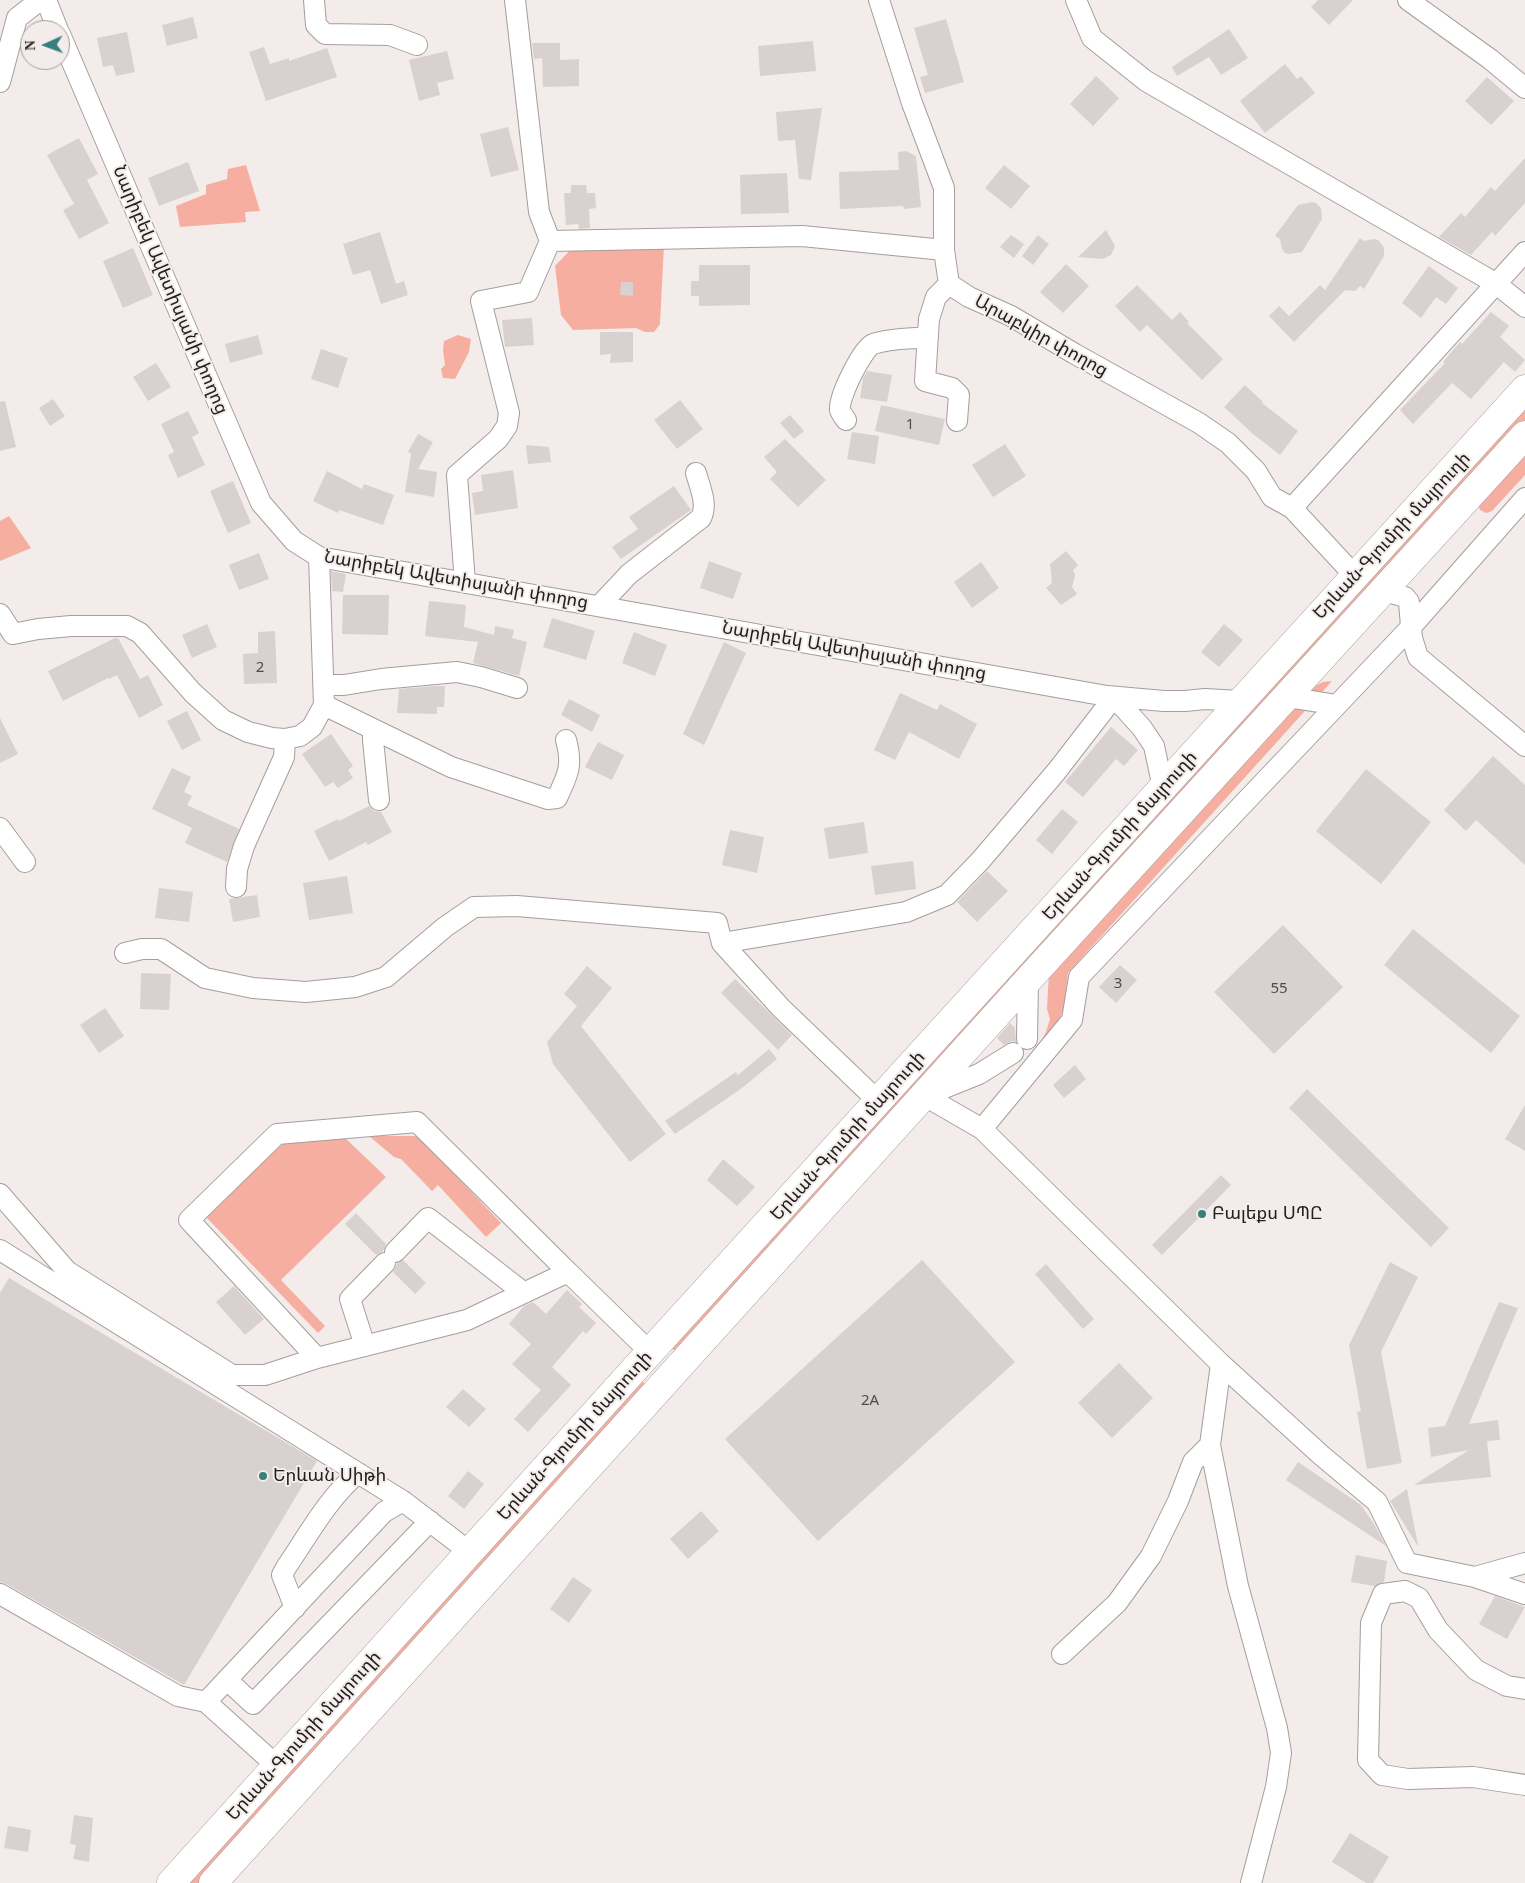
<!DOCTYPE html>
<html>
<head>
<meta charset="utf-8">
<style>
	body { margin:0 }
	#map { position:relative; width:1525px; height:1883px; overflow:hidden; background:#f3ecea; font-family:Georgia,serif }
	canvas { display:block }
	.north { position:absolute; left:20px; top:20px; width:50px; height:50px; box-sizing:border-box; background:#f3ecea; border:1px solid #9f9a99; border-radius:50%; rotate:268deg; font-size:14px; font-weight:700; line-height:20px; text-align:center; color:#22201f }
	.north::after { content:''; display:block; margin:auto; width:18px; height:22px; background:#37807e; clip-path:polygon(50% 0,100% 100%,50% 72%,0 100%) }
</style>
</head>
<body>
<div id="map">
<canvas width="1525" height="1883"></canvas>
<div class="north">N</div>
</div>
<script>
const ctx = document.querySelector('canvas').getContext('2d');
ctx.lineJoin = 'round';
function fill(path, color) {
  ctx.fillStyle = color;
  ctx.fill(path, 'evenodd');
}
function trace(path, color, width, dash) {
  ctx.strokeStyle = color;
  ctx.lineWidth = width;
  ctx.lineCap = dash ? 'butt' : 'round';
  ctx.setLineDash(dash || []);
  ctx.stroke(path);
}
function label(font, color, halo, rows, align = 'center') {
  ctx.font = font + ' Georgia,"Noto Sans Armenian",serif';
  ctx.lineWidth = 4;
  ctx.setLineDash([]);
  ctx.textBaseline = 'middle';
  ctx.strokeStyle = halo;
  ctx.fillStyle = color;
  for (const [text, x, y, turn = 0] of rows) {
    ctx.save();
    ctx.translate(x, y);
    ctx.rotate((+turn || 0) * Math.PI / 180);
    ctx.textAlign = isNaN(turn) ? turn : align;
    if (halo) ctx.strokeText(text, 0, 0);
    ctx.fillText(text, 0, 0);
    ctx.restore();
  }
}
fill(new Path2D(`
	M246,165l14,46 -15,1 1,10 -66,5 -4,-21 30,-12v-9l21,-6 1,-10z
	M664,245l-4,79 -6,8h-9l-9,-4 -63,2 -12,-15 -6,-49 19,-20z
	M458,335l13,4 -2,13 -14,27 -12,-1 -2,-9 4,-4 -2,-15 1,-9z
	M1525,402v19l-221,244 -629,686 -4,-3z
	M1525,448v27l-33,36 -6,2 -6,-3 -2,-6z
	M9,516l22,32 -31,13v-40z
	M1332,681l-264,292c-4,35 -2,46 -29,72l7,-13 4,-13 -3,-10 2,-38 260,-282 14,-7z
	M341,1134l45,43 -105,103 44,46 -7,7 -113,-117 84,-78z
	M369,1136h49l83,87 -15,14 -48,-52 -6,6 -31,-32 -7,-2z
	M638,1378l10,8 -161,180 -288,317h-15z`), '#f5ae9f');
fill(new Path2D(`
	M1318,0h35l-24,25 -18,-18z
	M193,17l5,21 -31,8 -5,-21z
	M946,19l18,63 -39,11 -5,-16 8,-2 -14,-47z
	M1229,29l19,29 -27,17 -12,-18 -32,19 -5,-9z
	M127,32l8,40 -19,4 -3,-11 -10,2 -6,-29z
	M813,41l3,30 -56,5 -2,-30z
	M532,43h28v17l19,-1v27l-36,1 -1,-29 -8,1z
	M264,47l6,17 19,-6v3l38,-13 10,29 -71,24 -17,-49z
	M447,51l7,28 -17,4 3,12 -21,6 -10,-41z
	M1285,64l12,15 4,-3 14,17 -50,40 -25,-32z
	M1096,76l23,22 -26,28 -23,-22z
	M1487,77l27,24 -23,24 -26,-24z
	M822,108l-11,72 -12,-1 -4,-39 -17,1 -2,-29z
	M508,127l11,43 -28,7 -11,-43z
	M79,138l19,36 -11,6 22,43 -30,16 -16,-29 11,-6 -27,-49z
	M906,151l10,5 5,51 -17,2 -1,-3 -63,3 -1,-37 60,-2 -1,-18z
	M1525,158v45l-30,33 -3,-4 -21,23 -32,-18 22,-24 4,4 26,-30 4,4z
	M188,162l11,29 -40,15 -11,-28z
	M1004,165l26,21 -19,23 -26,-21z
	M787,173l2,40 -48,1 -1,-39z
	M571,185h15l1,8h8l1,15 -7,1 1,19 -11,1 -1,-5 -12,1 -2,-32h7z
	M1312,202l4,1 5,5 1,11 -20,33 -13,2 -4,-1 -3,-4 -2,-10 -5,-3 23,-31z
	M1106,230l9,16 -4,9 -8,4 -25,-2z
	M380,232l16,52 8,-3 4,14 -27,9 -11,-34 -17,5 -10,-31z
	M1011,235l13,9 -10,14 -14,-11z
	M1038,235l11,9 -16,21 -11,-9z
	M1360,238l4,3 10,-2 4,1 5,6 1,4v6l-20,33 -4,-3 -5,5 -10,-1 -51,52 -25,-26 10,-10 10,10 31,-31 5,5z
	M133,248l20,47 -30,13 -20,-47z
	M1066,264l23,22 -26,27 -23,-21z
	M699,265h51v40l-51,1v-10h-8v-15h8z
	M1429,266l29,22 -12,16 -10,-7 -15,21 -19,-15z
	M621,282h12v14l-13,-1z
	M1137,285l35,35 8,-8 9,10 -2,1 36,36 -21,21 -55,-55 -7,7 -25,-26z
	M1491,312l18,14 -9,11 25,23 -10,12 -11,-10 -33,37 -19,-16 -39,41 -13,-14 45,-47 -2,-1 17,-20 2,2z
	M532,318l2,27 -29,2 -3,-27z
	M600,332h33v30l-23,1 1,-9 -11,1z
	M258,335l5,19 -33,9 -5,-19z
	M321,349l27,9 -10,30 -27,-9z
	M156,363l15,24 -23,14 -15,-24z
	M867,371l25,4 -5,27 -27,-4 3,-20z
	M1245,385l18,17 -1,1 36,28 -18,24 -27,-21 -29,-27z
	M53,399l12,17 -15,10 -11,-18z
	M680,400l23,29 -26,20 -23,-29z
	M5,401l11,46 -16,4v-49z
	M881,405l64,14 -6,26 -64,-14z
	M188,411l11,22 -7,4 13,28 -27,13 -10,-23 6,-3 -13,-28z
	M790,415l14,16 -10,8 -14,-16z
	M852,432l27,4 -4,28 -28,-5z
	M418,434l15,8 -15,27 19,3 -3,25 -29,-5 6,-38 -3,-2z
	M785,439l41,41 -28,27 -28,-28 7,-7 -13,-15z
	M1005,444l21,32 -33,21 -21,-32z
	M526,445l23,2 2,15 -23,2z
	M513,470l5,38 -43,7 -3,-22 11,-2 -2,-16z
	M327,471l35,18 2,-5 30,11 -11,30 -44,-15 -1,3 -25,-12z
	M233,481l18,42 -23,10 -18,-42z
	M674,486l17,24 -70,49 -9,-12 26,-18 -9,-12z
	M1066,551l12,14 -5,5 2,5 -3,12 5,7 -16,11 -15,-17 6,-5 -2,-19z
	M259,553l10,26 -30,11 -10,-25z
	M709,561l33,12 -9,26 -33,-11z
	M981,562l18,26 -27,20 -18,-26z
	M331,571l15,3 -3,18 -11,-1z
	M343,595h46l-1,40 -46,-1z
	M429,601l37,4 -2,22 30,8 1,-9 19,4 -2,8 15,4 -8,34 -46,-13 5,-21 -53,-6z
	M552,618l43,13 -9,29 -43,-13z
	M207,624l10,23 -25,11 -10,-23z
	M1224,624l19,16 -24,27 -18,-15z
	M275,631l2,52 -33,1 -1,-30 15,-1v-21z
	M634,632l33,13 -12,31 -33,-13z
	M115,638h3l22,41 8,-4 15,30 -24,13 -22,-43 -8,4 -1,-1 -45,23 -15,-30z
	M724,642l22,11 -42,92 -21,-11z
	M436,686h9l-1,21h-7v7l-40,-1 2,-24z
	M900,693l37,17 3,-6 37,20 -18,35 -50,-27 -14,28 -21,-10z
	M569,699l31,16 -8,17 -31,-17z
	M187,711l14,29 -19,10 -15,-29z
	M0,718l18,36 -18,9z
	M1111,727l27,23 -14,16 -8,-7 -33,38 -18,-15z
	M331,734l22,32 -5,4 5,8 -15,10 -5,-6 -8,5 -23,-33z
	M598,742l26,13 -12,25 -27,-13z
	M1493,756l32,29v80l-49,-45 -10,11 -22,-21z
	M172,768l19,9 -7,15 8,4 -5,9 52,24 -12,33 -42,-19 7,-15 -40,-19z
	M1366,769l65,53 -50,62 -65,-53z
	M369,806l5,5 7,1 11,20 -24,13 -2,-3 -37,19 -15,-30 24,-12 1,2z
	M1062,809l16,13 -26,32 -16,-14z
	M864,822l4,31 -39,6 -5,-31z
	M730,830l34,7 -7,36 -35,-8z
	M913,861l3,28 -41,6 -4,-29z
	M987,871l21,20 -31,31 -20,-20z
	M347,876l6,37 -44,7 -6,-37z
	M159,888l34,4 -4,30 -34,-4z
	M257,895l3,22 -27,5 -4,-23z
	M1283,925l60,62 -69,67 -60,-62z
	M1413,929l107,87 -29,37 -107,-88z
	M1120,965l17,15 -21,23 -17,-16z
	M587,966l25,22 -31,38 85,108 -36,28 -77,-98 -6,-22 30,-36 -13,-12z
	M141,973l30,1 -2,36 -29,-1z
	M735,979l57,56 -14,15 -57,-57z
	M105,1008l19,28 -25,17 -19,-28z
	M1010,1023l5,5 1,14 -4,-1 -8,4 -7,-7z
	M769,1049l8,10 -35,29 -67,46 -10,-13 71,-49 2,3z
	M1075,1065l11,14 -22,19 -11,-13z
	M1307,1089l142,139 -18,19 -142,-139z
	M1525,1105v46l-20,-12z
	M723,1159l32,28 -18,19 -30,-26z
	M1221,1175l10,10 -69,70 -10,-10z
	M356,1213l30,31 -3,7 -7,4 -31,-31z
	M403,1260l23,23 -11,11 -22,-22 4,-8z
	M922,1260l93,102 -197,179 -93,-102z
	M1390,1262l28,15 -37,75 21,111 -35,6 -10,-57 4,-1 -12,-66z
	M1046,1264l48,55 -11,10 -48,-55z
	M9,1278l308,183 -133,224 -178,-101 -6,-2v-289z
	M234,1286l30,33 -19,16 -29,-33z
	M567,1290l15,14 -3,3 17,16 -10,11 -3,-3 -31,36 19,18 -43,47 -14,-13 27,-29 -29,-26 19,-20 -22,-20 15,-18 9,-4 13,12z
	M1499,1302l19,6 -49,116 29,-4 2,20 -13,1 4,36 -77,8 55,-35 -38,7 -3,-29 17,-2z
	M1119,1363l34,35 -41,40 -34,-35z
	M463,1389l23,20 -17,18 -23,-20z
	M1298,1462l63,43 13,19 12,22 -100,-66z
	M468,1471l16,13 -20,25 -16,-13z
	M1407,1489l11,56h-1l-27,-44z
	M701,1511l18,20 -31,28 -18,-20z
	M1356,1555l31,6 -3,21 -10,4 -23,-4z
	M573,1577l19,13 -23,33 -19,-14z
	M1495,1596l30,11 -18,32 -28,-15z
	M74,1815l19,3 -4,44 -16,-3 3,-14 -6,-1z
	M8,1826l23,4 -3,22 -24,-4z
	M1350,1833l39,24 -16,26h-7l-34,-21z`), '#d8d1cf');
const minor = new Path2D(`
	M46,0l12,30
	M314,0l2,25 9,9 65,1 27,10
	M879,0l33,103 32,85v62l5,34 20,13 42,19 64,38 124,69 29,20 28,28 16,26 20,11 63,68
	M1076,0l16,38 54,43 349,202 30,24
	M1408,0l82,59 35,29
	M60,34l201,469 33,38 25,16 788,139 57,5h21l20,-2 35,2
	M0,82l17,-64 23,-18
	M550,241l252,-5 142,14
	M949,284l-13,13 -7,22 -4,62 27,7 7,7 -2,26
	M846,420c-2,-3 -5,-7 -6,-10 -2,-12 22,-61 33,-66 17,-6 37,-5 55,-7
	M1292,508l233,-256
	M465,583l-8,-108 41,-36 9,-13 2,-13 -28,-112 47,-9 22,-51 -11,-29 -24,-212
	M1384,591l21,6 4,5 3,36 6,19 107,89
	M599,606l30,-32 72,-56c7,-14 -1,-30 -5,-45
	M0,614l13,20 25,-5 33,-3h56l13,7 53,60 30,27 25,12 24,6 13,1 15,-3 12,-9 12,-22 -5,-148
	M324,685h20l37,-6 76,-7 24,5 36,11
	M1114,697l28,31 12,18 9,42
	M1287,697l50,8
	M324,705l127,62 97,32 9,-1c11,-23 16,-33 9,-58
	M373,729v11l6,60
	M0,828l25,34
	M236,887l1,-18 7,-23 40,-89 1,-18
	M722,943l184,-31 41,-17 33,-34 76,-89 58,-75
	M125,953l17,-4h19l44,29 48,10 53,4 49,-5 31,-10 59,-50 29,-20 43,-1 200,17 5,20 59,65 98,94
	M1027,1039l1,-59
	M927,1095l52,-21 34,-21
	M925,1096l57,33 239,235 100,91 56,47 30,61 68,14 50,17
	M982,1129l90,-109 7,-43 333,-351 113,-128
	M0,1194l67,77 165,104h33l52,-17 150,-38 101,-48 82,80
	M0,1250l403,251 68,52
	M395,1252l33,-34 96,75
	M365,1346l-15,-47 35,-36
	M317,1358l-128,-138 88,-86 140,-12 151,150
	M1221,1364l-11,81 28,141 39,142 4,25 -5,34 -25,96
	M1475,1577l50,-14
	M0,1594l178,102 28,6
	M295,1608l-13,-33 5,-9c22,-32 41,-68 71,-93
	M1062,1654l55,-51 34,-47 27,-55 15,-39 17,-17
	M227,1680l26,24 177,-183
	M1525,1689l-18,-3 -31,-16 -38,-40 -19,-32 -14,-7 -22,3 -12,29 -3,137 14,15 26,4 65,-2 52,8
	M277,1766l-71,-64 178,-190 19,-11`);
const highway = new Path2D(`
	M171,1883l479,-531 875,-963
	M213,1883l815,-903 497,-545`);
trace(minor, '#a59e9d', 22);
trace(highway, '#a59e9d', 29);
trace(minor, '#fff', 20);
trace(highway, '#fff', 28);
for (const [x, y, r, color] of [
	[1202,1214,5,"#37807e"],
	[263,1476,5,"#37807e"]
]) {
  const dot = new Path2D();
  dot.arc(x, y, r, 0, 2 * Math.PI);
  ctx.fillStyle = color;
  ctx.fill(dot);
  trace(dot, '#f3ecea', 2);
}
label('15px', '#504c4b', null, [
	["1",910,425],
	["2",260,668],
	["3",1118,984],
	["55",1279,989],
	["2A",870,1401]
]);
label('18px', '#22201f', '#f3ecea', [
	["Նարիբեկ Ավետիսյանի փողոց",170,290,67],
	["Արաբկիր փողոց",1041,336,29],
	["Երևան-Գյումրի մայրուղի",1392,536,-47],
	["Նարիբեկ Ավետիսյանի փողոց",456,580,10],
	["Նարիբեկ Ավետիսյանի փողոց",854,651,10],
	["Երևան-Գյումրի մայրուղի",1120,836,-48],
	["Երևան-Գյումրի մայրուղի",848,1136,-48],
	["Երևան-Գյումրի մայրուղի",575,1436,-48],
	["Երևան-Գյումրի մայրուղի",304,1736,-48]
]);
label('18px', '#22201f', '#f3ecea', [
	["Բալեքս ՍՊԸ",1212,1214],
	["Երևան Սիթի",273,1476]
], 'left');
</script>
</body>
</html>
